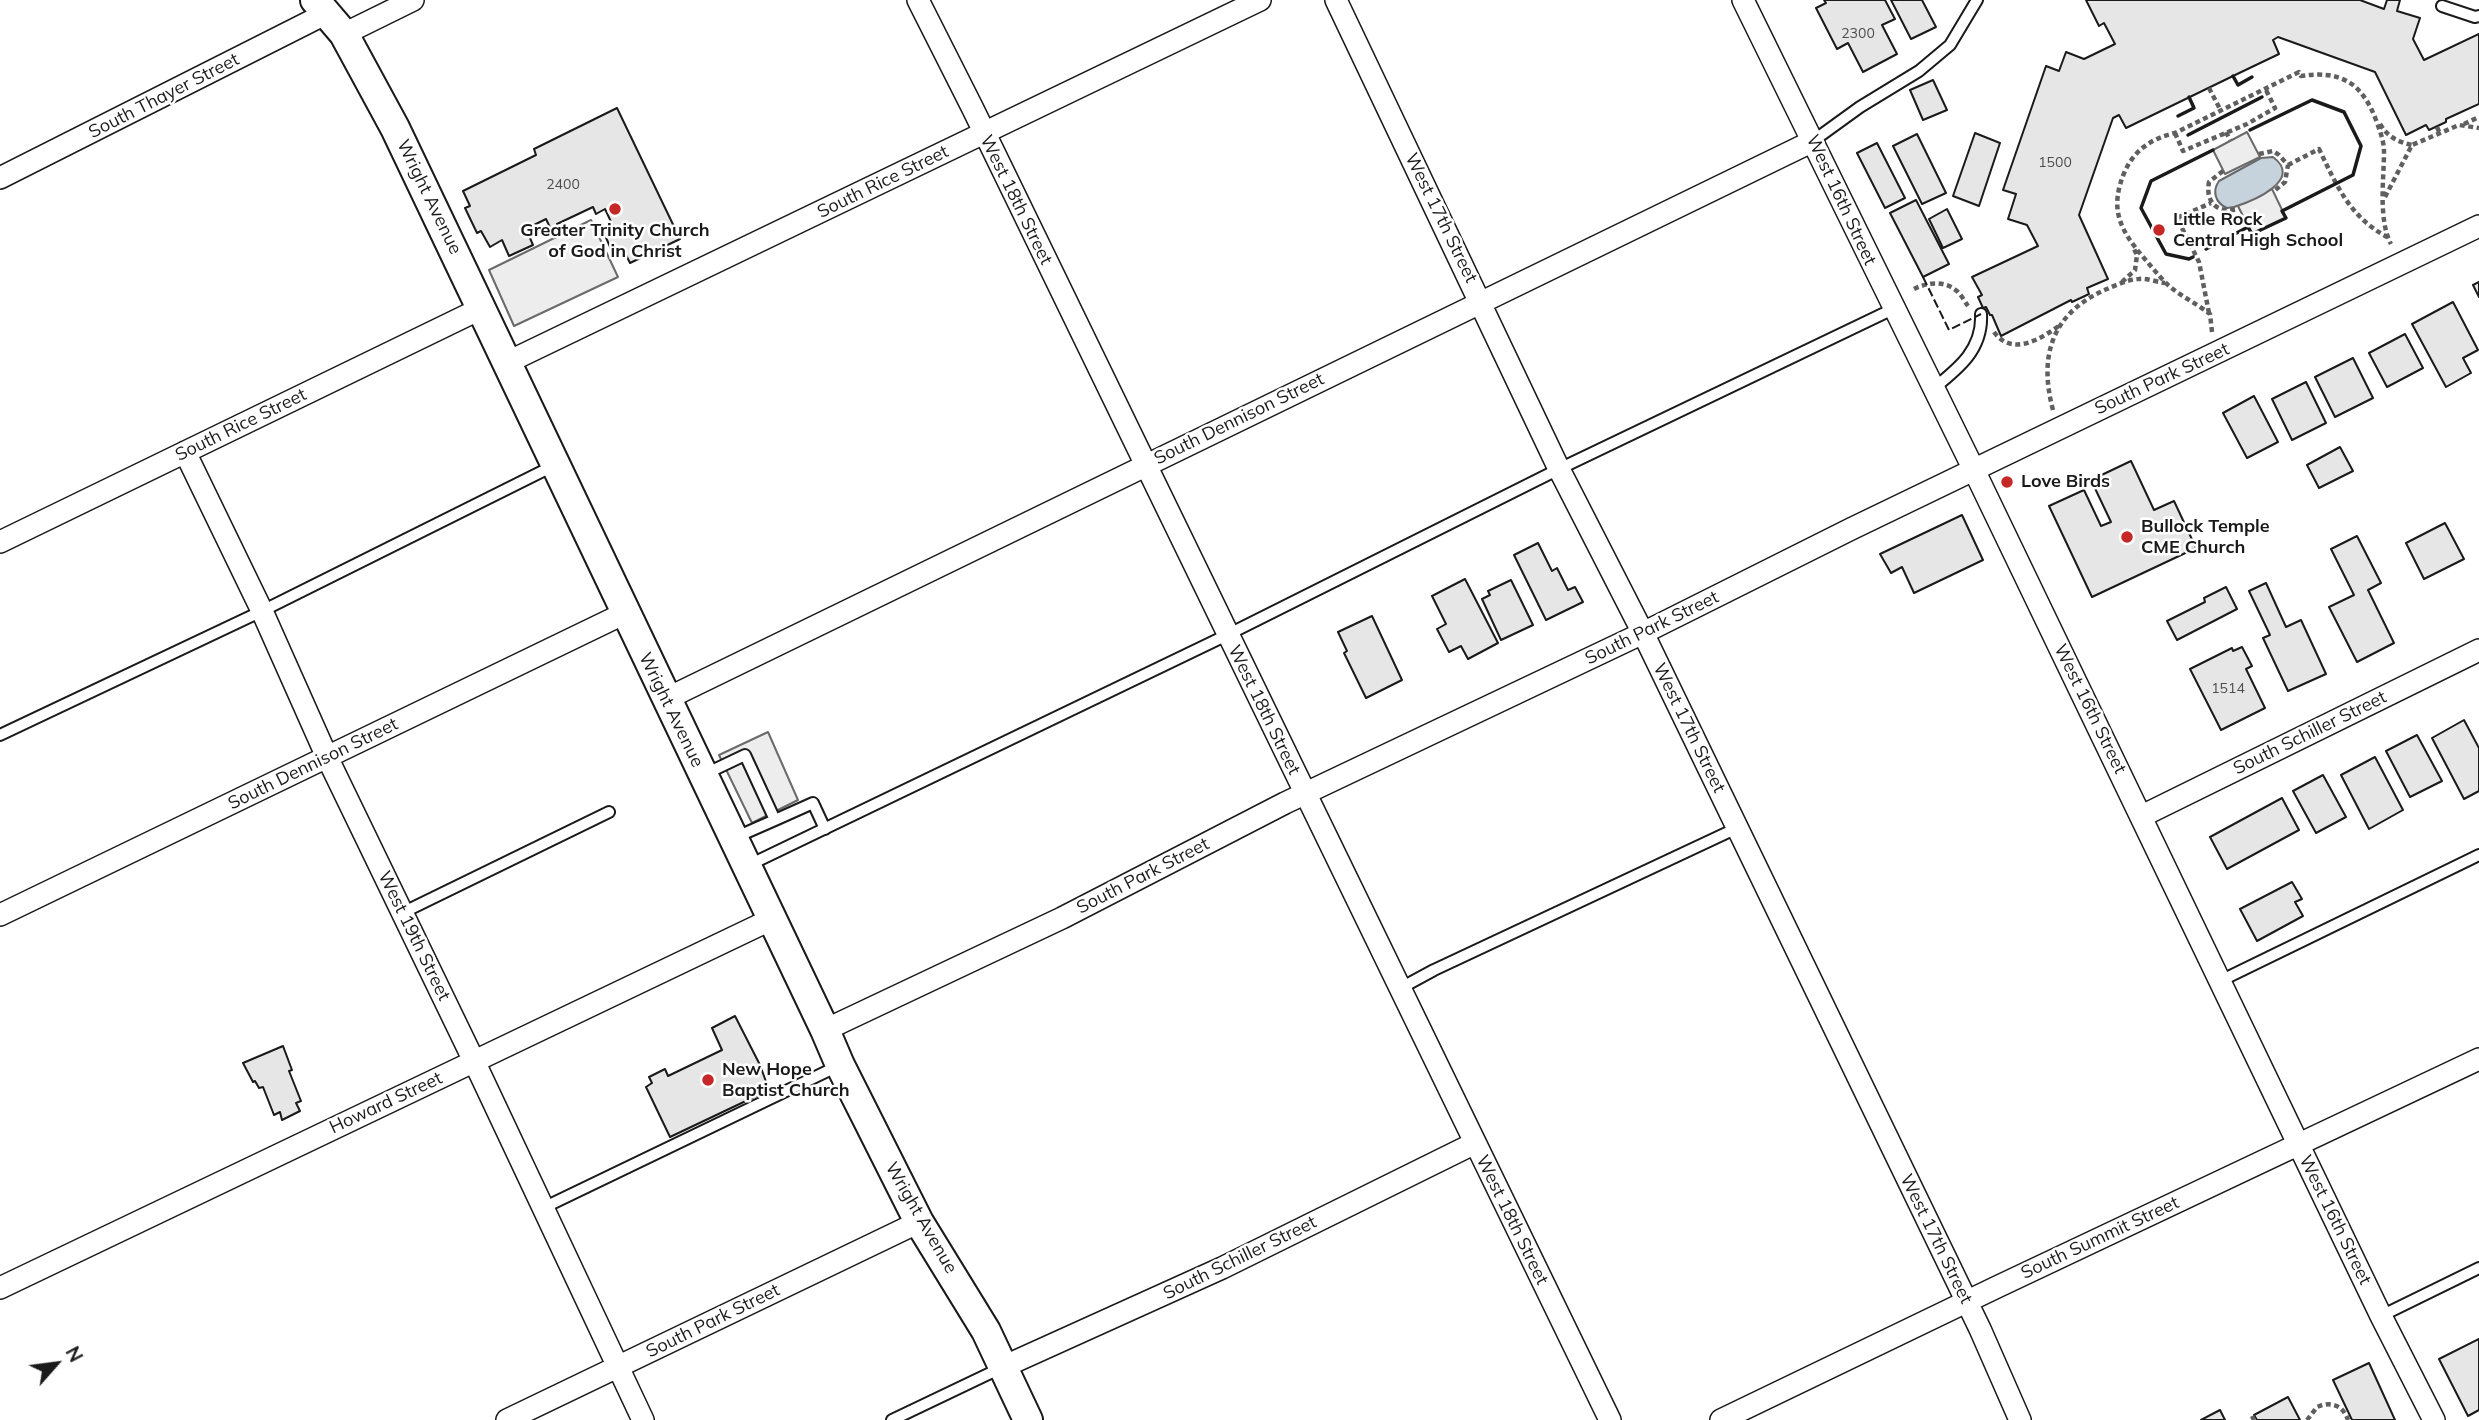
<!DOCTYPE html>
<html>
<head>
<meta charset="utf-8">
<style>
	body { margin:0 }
	#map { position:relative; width:2479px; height:1420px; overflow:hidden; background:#fff; font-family:Mulish,sans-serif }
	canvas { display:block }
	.north { position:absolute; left:21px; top:1329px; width:70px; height:70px; -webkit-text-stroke:5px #fff; paint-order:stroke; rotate:62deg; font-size:19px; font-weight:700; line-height:28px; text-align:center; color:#1a1a1a }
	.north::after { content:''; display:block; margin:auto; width:24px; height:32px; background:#1a1a1a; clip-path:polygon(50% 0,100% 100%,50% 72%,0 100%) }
</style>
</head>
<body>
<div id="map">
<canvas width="2479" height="1420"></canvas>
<div class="north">N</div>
</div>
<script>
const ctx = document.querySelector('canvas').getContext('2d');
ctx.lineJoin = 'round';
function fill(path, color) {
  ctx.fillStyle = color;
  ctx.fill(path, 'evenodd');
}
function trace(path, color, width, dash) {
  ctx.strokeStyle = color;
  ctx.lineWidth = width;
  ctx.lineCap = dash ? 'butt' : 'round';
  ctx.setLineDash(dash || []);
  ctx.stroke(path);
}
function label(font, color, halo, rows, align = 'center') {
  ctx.font = font + ' Mulish,sans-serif';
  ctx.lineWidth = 5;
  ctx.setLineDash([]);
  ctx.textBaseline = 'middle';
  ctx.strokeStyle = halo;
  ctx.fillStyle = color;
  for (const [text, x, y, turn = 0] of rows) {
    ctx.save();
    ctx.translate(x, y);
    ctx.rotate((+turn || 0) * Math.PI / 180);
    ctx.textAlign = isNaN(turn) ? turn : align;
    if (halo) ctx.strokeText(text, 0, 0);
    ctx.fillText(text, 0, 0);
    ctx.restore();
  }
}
const parking = new Path2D(`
	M2247,132l13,25 -35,17 -12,-24z
	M2272,189l14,29 -34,16 -15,-30z
	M591,220l27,57 -104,49 -25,-56z
	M768,732l30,68 -46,23 -33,-68z`);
fill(parking, '#ededed');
trace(parking, '#6a6a6a', 2);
const water = new Path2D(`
	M2273,157c31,23 -20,44 -39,50l-7,1c-12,-5 -15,-17 -8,-27l42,-23z`);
fill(water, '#c6d2dc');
trace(water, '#6a6a6a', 2);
const building = new Path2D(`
	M1824,0h61l10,19 -13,6 15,29 -34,18 -15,-29 -11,6 -21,-41 10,-5z
	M1891,0h31l14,27 -25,12z
	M2086,0h274l24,9 3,-9h13l-3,11 23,7 -7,21 11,21 55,-26v70l-33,15v3l-17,8 -3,-5 -20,10 -31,-63 -97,-35 -5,3 6,14 -46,22 -107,52 -7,-13 -6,3 -34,97 29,64 -21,9 2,6 -17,8 -1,-2 -70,36 -9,-21h-2l-4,-8 -3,1 -5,-11 4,-2 -10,-18 66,-31 -11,-21 -19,-6 8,-25 -13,-4 43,-124 13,5 7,-19 18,7 31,-15 -11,-21 -5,3z
	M1933,80l14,30 -24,10 -13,-30z
	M617,108l63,131 -50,24 -6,-12 -10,5 -10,-23 10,-5 -9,-19 -9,5 -3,-7 -36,17 4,10 -6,4 -9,-19 -20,10 7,16 -24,11 -7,-16 -12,7 -9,-16 -4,2 -12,-25 5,-2 -7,-15 73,-36 -2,-6z
	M1975,133l25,10 -21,63 -26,-10z
	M1917,134l29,59 -24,11 -29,-58z
	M1877,143l28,55 -20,10 -28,-55z
	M1916,200l33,64 -26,13 -33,-64z
	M1947,209l15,30 -19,9 -14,-29z
	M2479,282v15l-6,-12z
	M2453,302l25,48 -15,8 8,15 -25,14 -34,-63z
	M2405,334l18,34 -36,19 -18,-34z
	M2353,358l20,40 -38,19 -20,-40z
	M2306,382l20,41 -34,17 -20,-41z
	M2254,396l24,46 -31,16 -24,-45z
	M2340,447l13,24 -34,17 -12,-23z
	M2131,461l23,49 20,-9 22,47 -104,49 -43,-91 35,-16 17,36 10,-4 -20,-42z
	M1962,515l21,45 -69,33 -12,-26 -11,6 -11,-19z
	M2445,523l19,36 -40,20 -18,-36z
	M2357,536l24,47 -13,7 26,53 -37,19 -28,-55 25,-12 -23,-46z
	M1538,543l14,28 5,-3 11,22 7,-3 8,15 -37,18 -32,-65z
	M1465,579l33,64 -30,16 -7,-13 -12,6 -12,-23 9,-5 -14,-28z
	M1511,580l22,45 -32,15 -19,-41 8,-4 -2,-4z
	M2266,583l20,44 15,-7 25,54 -38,17 -25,-53 7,-3 -21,-44z
	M2226,587l11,22 -60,31 -10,-19 38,-19 -1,-4z
	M1372,616l30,64 -36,18 -22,-45 3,-2 -9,-19z
	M2242,647l10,19 -6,3 19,39 -44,22 -31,-61 42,-21 1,3z
	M2464,720l15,28v43l-15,8 -32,-61z
	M2417,735l25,46 -32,16 -24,-46z
	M2375,757l28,53 -34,19 -28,-54z
	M2323,775l23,42 -30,16 -23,-42z
	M2282,798l17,32 -72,39 -17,-32z
	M2292,882l10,17 -7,3 8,14 -46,25 -17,-32z
	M735,1016l25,49 9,25 -99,47 -24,-50 6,-4 -3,-6 16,-8 3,7 54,-26 -10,-22z
	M283,1046l9,24 -3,1 12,30 -5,2 4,8 -18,9 -2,-8 -6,3 -11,-28 -4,1 -4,-7 -2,1 -10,-19z
	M2479,1339v71l-11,6 -29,-57z
	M2369,1363l26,57h-43l-19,-40z
	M2288,1397l12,23h-43l-3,-5z
	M2220,1410l5,10h-24z`);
fill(building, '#e6e6e6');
trace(building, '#1a1a1a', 2);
const lane = new Path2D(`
	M2442,6l33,11 4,-1
	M1813,141l47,-34 59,-36 31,-26 27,-45
	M1934,388c25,-20 49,-39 47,-74
	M0,735l262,-124 293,-146
	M703,775l42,-20 30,65 -41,18
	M775,820l38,-17 12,26
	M747,866l480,-231 332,-166 334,-160
	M402,913l207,-101
	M2220,981l259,-126
	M1399,989l35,-19 303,-142
	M543,1208l295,-142
	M2381,1316l98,-48
	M892,1420l111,-53`);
const street = new Path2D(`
	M918,0l55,109 637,1311
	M1336,0l223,469 84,164 337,696 40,91
	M1743,0l231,470 407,846 53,104
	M344,34l69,-34
	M0,178l327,-165
	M506,363l754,-363
	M185,452l77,159 65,146 147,304 169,359
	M0,542l482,-234
	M666,699l1147,-558
	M2142,816l337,-166
	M0,915l625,-302
	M825,1030l237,-112 223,-115 358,-170 208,-104 628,-303
	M0,1288l772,-369
	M1003,1367l219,-99 253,-125
	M507,1420l412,-198
	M1721,1420l276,-133 482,-228`);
const secondary = new Path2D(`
	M315,0l29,34 51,94 430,902 15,35 79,157 67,109 42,89`);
trace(lane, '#1a1a1a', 14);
trace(street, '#1a1a1a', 24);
trace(secondary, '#1a1a1a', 32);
trace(new Path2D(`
	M2209,88l12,23
	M2380,124c8,13 18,18 32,21
	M2464,124l15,-7
	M2437,127l3,7
	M2226,132l4,8
	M2175,133l8,18 64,-27 28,-16 -9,-18
	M2259,154l14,-3 6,4 9,10 -3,17 -12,10
	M2288,165l31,-16c18,37 30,67 68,88
	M2223,171l-14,11c-4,22 10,32 30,27
	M2385,197l27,-52 47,-20 20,3
	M2122,282l13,-12 2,-15 -3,-6
	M1914,289c14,-7 31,-9 44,3 4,4 7,10 10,14
	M2209,313l-10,-51 -22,-44 34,-15
	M1994,332c18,25 47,7 66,-7
	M2212,332l-2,-18c-14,-11 -32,-19 -44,-31 -8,-8 -15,-17 -22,-25 -25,-29 -35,-50 -19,-87 10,-22 28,-33 50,-38l124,-61 2,4c40,-6 61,7 75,44 4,11 8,21 8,32 0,26 -6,68 7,92
	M2053,410c-15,-56 0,-98 54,-121 9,-4 22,-10 32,-10 8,-1 18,3 26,4
	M2252,1416l2,4
	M2307,1420l10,-13c14,-6 26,-2 31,13`), '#5f5f5f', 4.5, [5, 3.5]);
trace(lane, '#fff', 10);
trace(street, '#fff', 21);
trace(secondary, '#fff', 28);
trace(new Path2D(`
	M1923,277l26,53 32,-16`), '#1a1a1a', 2, [9, 3.5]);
trace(new Path2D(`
	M2233,76l5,9 14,-8
	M2178,116l16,-8 -5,-11
	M2188,135l74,-38
	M2206,249l42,-22 4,7 34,-16 -4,-7 71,-36 8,-29 -17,-34 -32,-12 -62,30
	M2193,257l-4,2 -23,-5 -25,-46 10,-27 62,-31`), '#1a1a1a', 3.5);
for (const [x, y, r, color] of [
	[615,209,7,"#c62828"],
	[2159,230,7,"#c62828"],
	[2007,482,7,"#c62828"],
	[2127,537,7,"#c62828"],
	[708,1080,7,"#c62828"]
]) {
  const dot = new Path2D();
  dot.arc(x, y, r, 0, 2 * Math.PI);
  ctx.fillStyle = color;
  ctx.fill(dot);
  trace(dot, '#fff', 2.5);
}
label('14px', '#4d4d4d', null, [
	["2300",1858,34],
	["1500",2055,163],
	["2400",563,185],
	["1514",2228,689]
]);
label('18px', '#1a1a1a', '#fff', [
	["South Thayer Street",164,96,-27],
	["South Rice Street",883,182,-26],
	["Wright Avenue",429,197,64],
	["West 18th Street",1016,200,64],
	["West 16th Street",1841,200,65],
	["West 17th Street",1441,218,64],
	["South Park Street",2162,379,-25],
	["South Dennison Street",1239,419,-26],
	["South Rice Street",241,425,-26],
	["South Park Street",1652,628,-26],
	["West 16th Street",2090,709,64],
	["Wright Avenue",671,710,64],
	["West 18th Street",1264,710,64],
	["West 17th Street",1689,728,64],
	["South Schiller Street",2310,733,-26],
	["South Dennison Street",313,764,-26],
	["South Park Street",1143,876,-27],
	["West 19th Street",414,936,64],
	["Howard Street",386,1103,-25],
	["Wright Avenue",921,1218,60],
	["West 18th Street",1512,1220,64],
	["West 16th Street",2335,1220,64],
	["South Summit Street",2100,1238,-25],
	["West 17th Street",1936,1239,64],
	["South Schiller Street",1240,1258,-26],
	["South Park Street",713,1321,-26]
]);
label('bold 18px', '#1a1a1a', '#fff', [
	["Little Rock",2173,220],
	["Central High School",2173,241],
	["Greater Trinity Church",615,231,"center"],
	["of God in Christ",615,252,"center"],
	["Love Birds",2021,482],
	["Bullock Temple",2141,527],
	["CME Church",2141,548],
	["New Hope",722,1070],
	["Baptist Church",722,1091]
], 'left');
</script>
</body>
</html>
